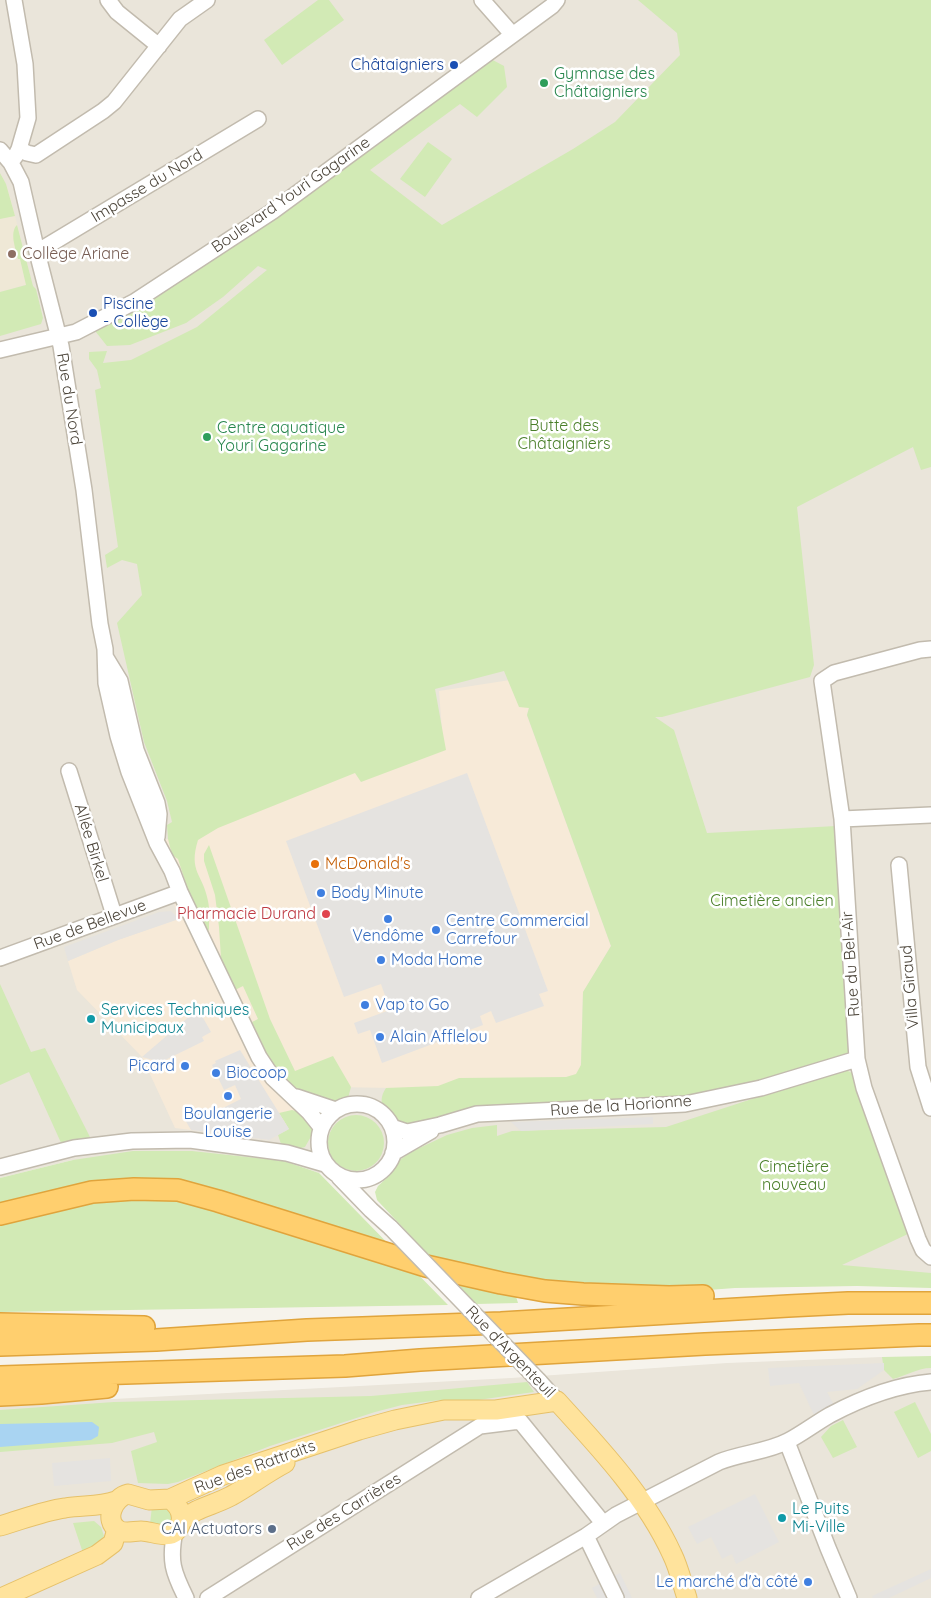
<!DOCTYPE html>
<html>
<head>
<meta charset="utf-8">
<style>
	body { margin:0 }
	canvas { display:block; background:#f6f3ec }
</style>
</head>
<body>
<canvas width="931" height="1598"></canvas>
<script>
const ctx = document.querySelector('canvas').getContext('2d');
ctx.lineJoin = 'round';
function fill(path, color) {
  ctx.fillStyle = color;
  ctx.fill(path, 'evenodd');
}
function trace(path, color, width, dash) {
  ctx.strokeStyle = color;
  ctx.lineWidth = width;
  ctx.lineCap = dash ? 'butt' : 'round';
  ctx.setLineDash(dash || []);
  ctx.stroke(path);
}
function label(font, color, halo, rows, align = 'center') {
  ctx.font = font + ' Quicksand,sans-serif';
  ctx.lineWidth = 5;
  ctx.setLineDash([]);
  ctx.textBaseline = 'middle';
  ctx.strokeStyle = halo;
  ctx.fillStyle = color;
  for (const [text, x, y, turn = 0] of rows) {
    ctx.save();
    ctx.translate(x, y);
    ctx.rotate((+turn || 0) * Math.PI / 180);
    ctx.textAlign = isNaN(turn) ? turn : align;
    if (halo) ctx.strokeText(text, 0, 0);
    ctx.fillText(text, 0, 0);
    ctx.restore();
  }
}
fill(new Path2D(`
	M0,0h931v1281l-90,-16 -434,-97 -88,5 -35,-12 -211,-1 -73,18z
	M882,1357l49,2v239h-931v-193l511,-27 216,-15z`), '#eae5da');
fill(new Path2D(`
	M536,676l-9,39 84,231 -28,47 -3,98 -248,-4 -63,53 -94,-12 -33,-71 -65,-67 -9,-29 50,-21 60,-21 -18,-77 203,-80 80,-17 -4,-54z`), '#f7ead8');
fill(new Path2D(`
	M0,173l6,11 4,12 22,87 -32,9z`), '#efe8d6');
fill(new Path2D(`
	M318,0h11l15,20 -62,45 -18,-25z
	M638,0h293v467l-10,3 -8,-23 -116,60 17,158 -4,12 -148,40h-7l19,13 33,103 129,-7 13,227 -93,29 -68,14 -290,30c-11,-12 -23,-22 -12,-38l52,-2 21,-8 107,-1 10,-3 5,-9 2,-73 28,-46 -84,-231 2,-7 -10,-1 -15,-36 -69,18 11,61 -85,32 -6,-9 -137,55 -20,12c-10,32 5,34 10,61 2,9 1,19 1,28l-1,3 -19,-39 -11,-34 -6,-4 -4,-16 -1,-14 5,-3 -5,-21 -23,-59 -27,-119 25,-28 -5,-31 -15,-4 -15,8 -2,-13 13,-8 -23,-157 6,-2 -4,-18 -8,-11v-7l18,-1 -4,12 28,-3 66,-33 70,-57 -9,-4 -35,31 -37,26 -56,22 -23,1 -15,-19 397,-269 15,8 3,21 -30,30 -17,-13 -90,66 72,55 131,-76 42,-27 65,-67 -3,-22z
	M428,142l24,17 -27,38 -25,-18z
	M0,173l6,11 9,32 -15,3z
	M17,225l16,61 3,3 7,29 -2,6 -41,12v-44l26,-7 -6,-26h-2c-2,-10 -9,-26 -1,-34z
	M209,845l61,174 25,52 38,-15 18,31 -3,11c-6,4 -15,7 -22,6 -16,-2 -43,-22 -51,-35 -9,-15 -15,-31 -23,-47l6,-3 -15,-33 -8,4 -14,-32 -2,-31 -4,-32 -11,-34v-7z
	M0,984l31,68 14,-4 46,91 -29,6 -33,-73 -29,13z
	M844,1069l8,4 58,160 -68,32 89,8v15l-74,-2 -122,2 -107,8 -192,-33 -59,-63 -2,-8 3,-6 12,-11 7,-13 14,-10 36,-17 25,-7 25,-3v11l15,-5 154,-4z
	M292,1110c13,3 19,9 21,23l-8,14 -11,3 -12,-3 -4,-12 11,-6 -10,-16z
	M328 1143a28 28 0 1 1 56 0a28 28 0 1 1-56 0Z
	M133,1151h59l92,10 35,12 129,132 -448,7v-134l73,-18z
	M452,1279l63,14 3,10 -42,1z
	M931,1356v12c-13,0 -26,8 -38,11l-9,-9 -2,-13z
	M527,1382l7,10 -56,8h-38l-38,5 -27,7 -105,34 -92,36 -10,2 -30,-1 -7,-32 26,-9 -3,-10 -42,11 -112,9v-42l114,-8 257,-6z
	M915,1402l16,32v17l-13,7 -24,-46z
	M843,1420l14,27 -24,11 -12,-21 10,-11z
	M162,1505l8,6 2,8 -5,8 -17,-3 2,-18z
	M94,1521l7,6 3,9 -7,10 -14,7 -10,-30z`), '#d2eab5');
fill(new Path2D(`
	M467,773l81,218 -9,3 5,12 -48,17 -5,-12 -11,5 3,9 -101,38 -12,-33 -12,4 -4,-11 36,-13 -9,-26 -37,13 -58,-156z
	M171,911l8,8 -61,21 -50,21 -4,-14 95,-35z
	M198,1009l13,23 -9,5 2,4 -43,21 -19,-5z
	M240,1050l49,79 -20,11 -78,-10 -7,-12 19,-10 4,8 34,-17 -6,-14 -11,5 -12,-25 4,-2 -1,-2z
	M653,1117v7l-132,7 -10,-9z
	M884,1363v7l-27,19 -30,3 7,13 -20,10 -15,-32 -29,3 -2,-18z
	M110,1458l1,23 -57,5 -2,-23z
	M755,1494l24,48 -43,22 -4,-10 -10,5 -11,-22 -14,7 -9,-17z
	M931,1569v9l-42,20h-16l-1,-2z
	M620,1573l12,25h-35l-5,-10z`), '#e5e3e0');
fill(new Path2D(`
	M92,1422l7,5 -1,9 -7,4 -91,7v-23z`), '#a9d4f2');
const minor = new Path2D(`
	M14,0l11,64 3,54 -9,31 -4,8
	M108,0l9,12 42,34
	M482,0l30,34
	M19,149l8,4 9,2 67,-44 11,-9 66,-83 27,-19
	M0,150l11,13 10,19 16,70 24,94 23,144 16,134 5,25 1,34 12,53 11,36 28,71 15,28 8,21 79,165 14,21 36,34 12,15
	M37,252l221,-133
	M0,350l76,-18 58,-30 139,-91 279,-205 5,-6
	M931,649l-11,1 -86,23 -12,8 20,138 15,240 7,29 54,151 5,11 8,7
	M106,658l14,23 16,69 21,53 2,11 -2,23
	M69,771l45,144
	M842,819l89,-4
	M899,865l19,202 13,41
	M0,958l180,-66
	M297,1097l39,13
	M319 1142a38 38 0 1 1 76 0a38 38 0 1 1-76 0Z
	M392,1127l15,5 33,-7 37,-11 208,-10 76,-16 96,-29
	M393,1153l38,-22
	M0,1167l74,-19 58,-7 58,-1 97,13 38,11
	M339,1177l32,33 20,18
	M539,1381l18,20
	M787,1442l41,106 21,50
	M175,1531c-6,30 -2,41 11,67
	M586,1536l30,62
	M208,1598l272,-172 40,-5 83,102
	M479,1598l107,-62 30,-21 103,-53c22,-9 48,-10 69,-21 15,-8 28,-18 42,-26 32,-17 65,-30 101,-33`);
const major = new Path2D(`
	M128,1494l21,6 21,-1c7,5 13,13 11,23 -7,22 -26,9 -40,9 -7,0 -16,3 -23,-1 -15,-10 -4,-33 10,-36z
	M170,1499l53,-24 136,-45 36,-10 49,-10h52l61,-9c42,46 89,96 115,153 7,14 10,29 15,44
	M181,1521c16,-14 31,-15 50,-25 18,-10 35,-23 54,-33
	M0,1526c21,-6 43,-15 65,-18 18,-3 34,-1 51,-7
	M1,1598l96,-43 16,-12 4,-14`);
const highway = new Path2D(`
	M0,1214l92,-22 42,-3 44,1 40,11 208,65 75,17 44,8 38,3 86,3 34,-1
	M0,1324l144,3
	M0,1345l156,-5 151,-10 194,-7 287,-17 60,-3h83
	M0,1377l345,-11 75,-6 285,-16 214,-9h12
	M0,1395l41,-2 66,-6`);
trace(minor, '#c2bbae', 18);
trace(major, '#e6c16a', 21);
trace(highway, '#e0a43c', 24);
trace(minor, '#fff', 15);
trace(major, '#ffe39c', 19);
trace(highway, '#ffcf6e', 21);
const minorBridge = new Path2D(`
	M391,1228l148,153`);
trace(minorBridge, '#c2bbae', 18, []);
trace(minorBridge, '#fff', 15);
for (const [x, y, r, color] of [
	[454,65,5,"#1a4fb4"],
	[544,83,5,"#2e9e5b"],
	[12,254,5,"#8d6e63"],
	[93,313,5,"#1a4fb4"],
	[207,437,5,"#2e9e5b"],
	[315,864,5,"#e8710a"],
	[321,893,5,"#3f7fe0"],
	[326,914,5,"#e0444e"],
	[388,919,5,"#3f7fe0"],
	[436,930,5,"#3f7fe0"],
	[381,960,5,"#3f7fe0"],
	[365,1005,5,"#3f7fe0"],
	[91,1019,5,"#0f9aa8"],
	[380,1037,5,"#3f7fe0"],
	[185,1066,5,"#3f7fe0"],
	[216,1073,5,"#3f7fe0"],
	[228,1096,5,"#3f7fe0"],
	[782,1518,5,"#0f9aa8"],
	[272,1529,5,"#5c6f8a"],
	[808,1582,5,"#3f7fe0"]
]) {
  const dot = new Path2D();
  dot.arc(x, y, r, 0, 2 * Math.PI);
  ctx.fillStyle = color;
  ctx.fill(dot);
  trace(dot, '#fff', 2);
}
label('16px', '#164399', '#fff', [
	["Châtaigniers",444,65],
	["Piscine",103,304,"left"],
	["- Collège",103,322,"left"]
], 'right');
label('16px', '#27864d', '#fff', [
	["Gymnase des",554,74],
	["Châtaigniers",554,92],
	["Centre aquatique",217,428],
	["Youri Gagarine",217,446]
], 'left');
label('16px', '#4b4439', '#fff', [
	["Impasse du Nord",147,186,-31],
	["Boulevard Youri Gagarine",291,195,-35],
	["Rue du Nord",69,399,81],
	["Allée Birkel",91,843,73],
	["Rue de Bellevue",90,925,-20],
	["Rue du Bel-Air",851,964,-94],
	["Villa Giraud",910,987,-95],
	["Rue de la Horionne",621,1106,-4],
	["Rue d'Argenteuil",510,1352,46],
	["Rue des Rattraits",255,1467,-20],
	["Rue des Carrières",344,1512,-32]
]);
label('16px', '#785e54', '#fff', [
	["Collège Ariane",22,254]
], 'left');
label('16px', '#4a7f2a', '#fff', [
	["Butte des",564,426],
	["Châtaigniers",564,444],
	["Cimetière ancien",772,901],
	["Cimetière",794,1167],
	["nouveau",794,1185]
]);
label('16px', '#c56008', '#fff', [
	["McDonald's",325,864]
], 'left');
label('16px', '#366cbe', '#fff', [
	["Body Minute",331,893],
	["Centre Commercial",446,921],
	["Carrefour",446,939],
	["Vendôme",388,936,"center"],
	["Moda Home",391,960],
	["Vap to Go",375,1005],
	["Alain Afflelou",390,1037],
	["Picard",175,1066,"right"],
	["Biocoop",226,1073],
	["Boulangerie",228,1114,"center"],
	["Louise",228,1132,"center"],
	["Le marché d'à côté",798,1582,"right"]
], 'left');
label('16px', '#be3a42', '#fff', [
	["Pharmacie Durand",316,914]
], 'right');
label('16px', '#0d838f', '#fff', [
	["Services Techniques",101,1010],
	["Municipaux",101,1028],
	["Le Puits",792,1509],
	["Mi-Ville",792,1527]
], 'left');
label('16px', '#4e5e75', '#fff', [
	["CAI Actuators",262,1529]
], 'right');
</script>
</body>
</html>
